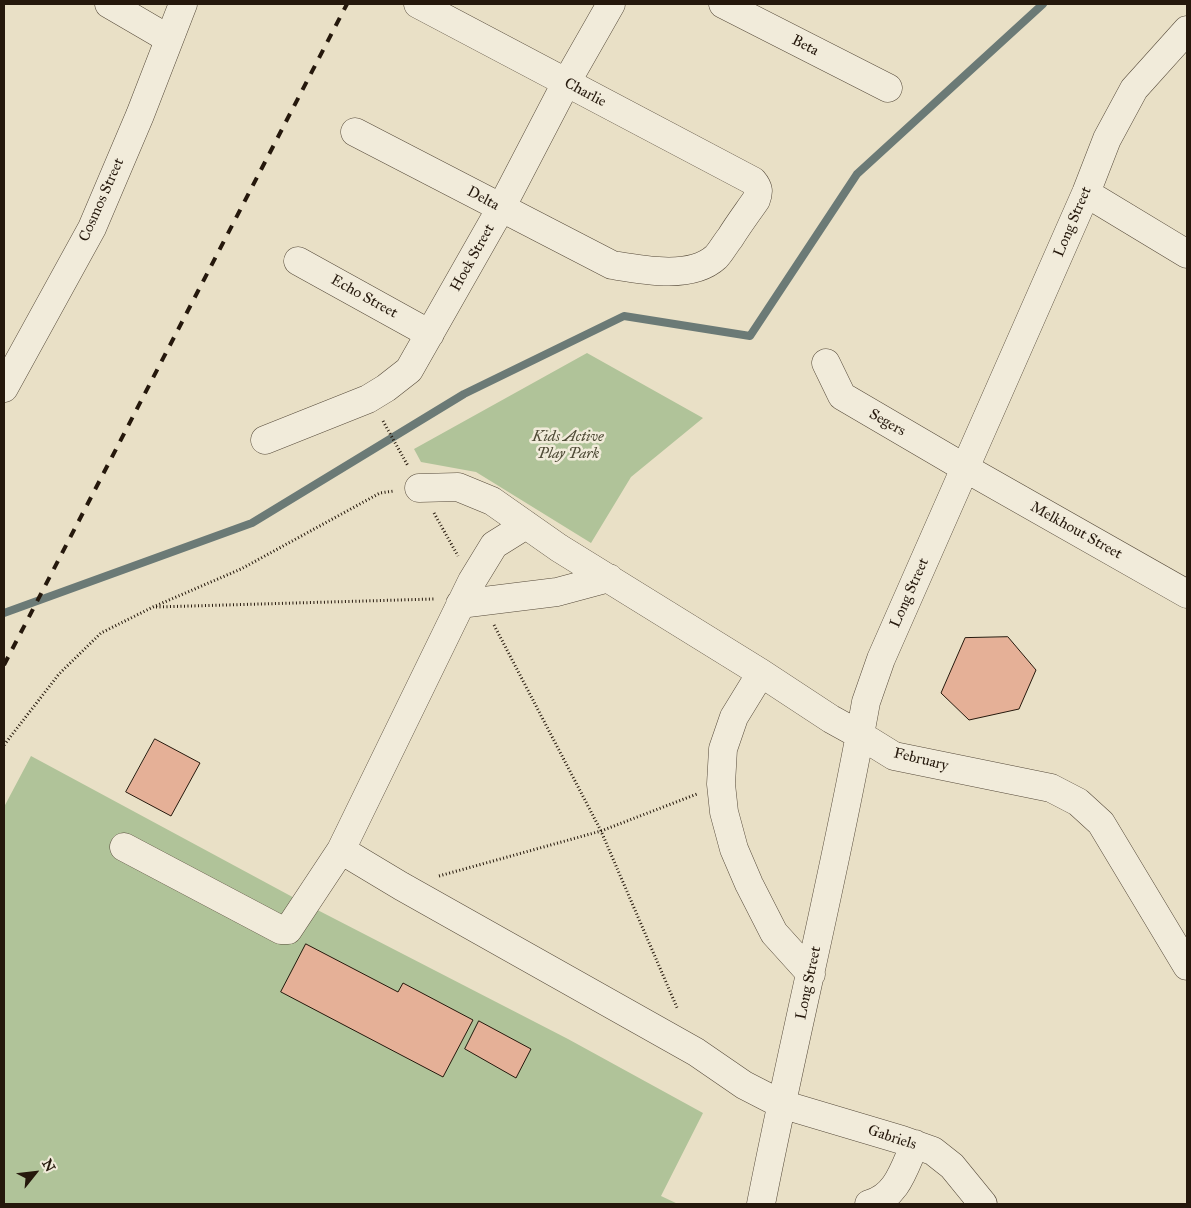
<!DOCTYPE html>
<html>
<head>
<meta charset="utf-8">
<style>
	body { margin:0 }
	#map { position:relative; width:1191px; height:1208px; overflow:hidden; background:#e9e0c6; font-family:"IM FELL Great Primer",serif }
	canvas { display:block }
	.frame { position:absolute; inset:0; border:5px solid #25180c; pointer-events:none }
	.north { position:absolute; left:10px; top:1148px; width:50px; height:50px; -webkit-text-stroke:4px #f1ebda; paint-order:stroke; rotate:61deg; font-size:14px; font-weight:700; line-height:20px; text-align:center; color:#25180c }
	.north::after { content:''; display:block; margin:auto; width:18px; height:22px; background:#25180c; clip-path:polygon(50% 0,100% 100%,50% 72%,0 100%) }
</style>
</head>
<body>
<div id="map">
<canvas width="1191" height="1208"></canvas>
<div class="frame"></div>
<div class="north">N</div>
</div>
<script>
const ctx = document.querySelector('canvas').getContext('2d');
ctx.lineJoin = 'round';
function fill(path, color) {
  ctx.fillStyle = color;
  ctx.fill(path, 'evenodd');
}
function trace(path, color, width, dash) {
  ctx.strokeStyle = color;
  ctx.lineWidth = width;
  ctx.lineCap = dash ? 'butt' : 'round';
  ctx.setLineDash(dash || []);
  ctx.stroke(path);
}
function label(font, color, halo, rows, align = 'center') {
  ctx.font = font + ' "IM FELL Great Primer",serif';
  ctx.lineWidth = 5;
  ctx.setLineDash([]);
  ctx.textBaseline = 'middle';
  ctx.strokeStyle = halo;
  ctx.fillStyle = color;
  for (const [text, x, y, turn = 0] of rows) {
    ctx.save();
    ctx.translate(x, y);
    ctx.rotate((+turn || 0) * Math.PI / 180);
    ctx.textAlign = isNaN(turn) ? turn : align;
    if (halo) ctx.strokeText(text, 0, 0);
    ctx.fillText(text, 0, 0);
    ctx.restore();
  }
}
fill(new Path2D(`
	M587,353l116,65 -72,59 -40,66 -115,-71 -55,-10 -7,-13z
	M31,756l269,145 268,138 135,74 -42,83 17,8h-674v-397z`), '#b0c399');
trace(new Path2D(`
	M4,613l248,-90 212,-129 160,-78 126,20 107,-162 186,-170`), '#6b7a76', 8);
const building = new Path2D(`
	M1008,637l28,33 -17,39 -50,11 -28,-27 24,-55z
	M155,739l45,24 -29,53 -45,-24z
	M306,944l92,48 5,-9 70,37 -30,57 -162,-85z
	M479,1021l52,28 -15,29 -51,-29z`);
fill(building, '#e5b097');
trace(building, '#25180c', 1);
const minor = new Path2D(`
	M109,4l60,35
	M723,4l165,84
	M355,132l257,133c30,5 79,15 104,-8 5,-5 9,-13 14,-19 8,-13 17,-25 26,-38 3,-8 3,-12 -3,-19l-335,-177
	M1086,193l101,61
	M298,261l132,73
	M826,363l16,33 123,72 222,126
	M4,388l88,-160 48,-113 43,-111
	M265,440l103,-41 18,-11 23,-18 92,-162 65,-125 45,-79
	M419,488l39,-1 34,14 67,47 202,125 70,46 29,16 34,21 157,32 27,14 23,21 86,143
	M460,604l97,-12 52,-14
	M761,673l-27,44 -11,32 -2,35 3,28 10,37 15,35 25,49 37,41
	M124,847l157,83h7l53,-80 131,-269 22,-36 32,-20
	M341,850l60,36 295,166 48,33 37,19 121,36 31,11 19,15 31,38
	M761,1204c33,-168 75,-334 105,-502l15,-43 205,-466 21,-54 27,-50 53,-59
	M869,1204c28,-7 35,-36 46,-60`);
trace(minor, '#564a3a', 29);
trace(new Path2D(`
	M383,421l25,45
	M434,513l24,43
	M156,607l278,-8
	M494,625l107,206 77,179
	M4,745l55,-71 42,-41 52,-26 88,-38 139,-76 14,-2
	M439,876l162,-45 96,-37`), '#25180c', 3, [1, 2.5]);
trace(minor, '#f1ebda', 28);
trace(new Path2D(`
	M4,665l343,-661`), '#25180c', 4, [9, 9]);
label('15px', '#25180c', '#f1ebda', [
	["Beta",805,46,27],
	["Charlie",585,93,28],
	["Delta",483,199,28],
	["Cosmos Street",102,200,-66],
	["Long Street",1073,222,-67],
	["Hoek Street",473,258,-61],
	["Echo Street",364,297,29],
	["Segers",887,423,30],
	["Melkhout Street",1076,531,29],
	["Long Street",910,593,-66],
	["February",921,760,14],
	["Long Street",809,983,-78],
	["Gabriels",892,1138,18]
]);
label('italic 15px', '#4f4b36', '#f1ebda', [
	["Kids Active",568,437],
	["Play Park",568,454]
]);
</script>
</body>
</html>
